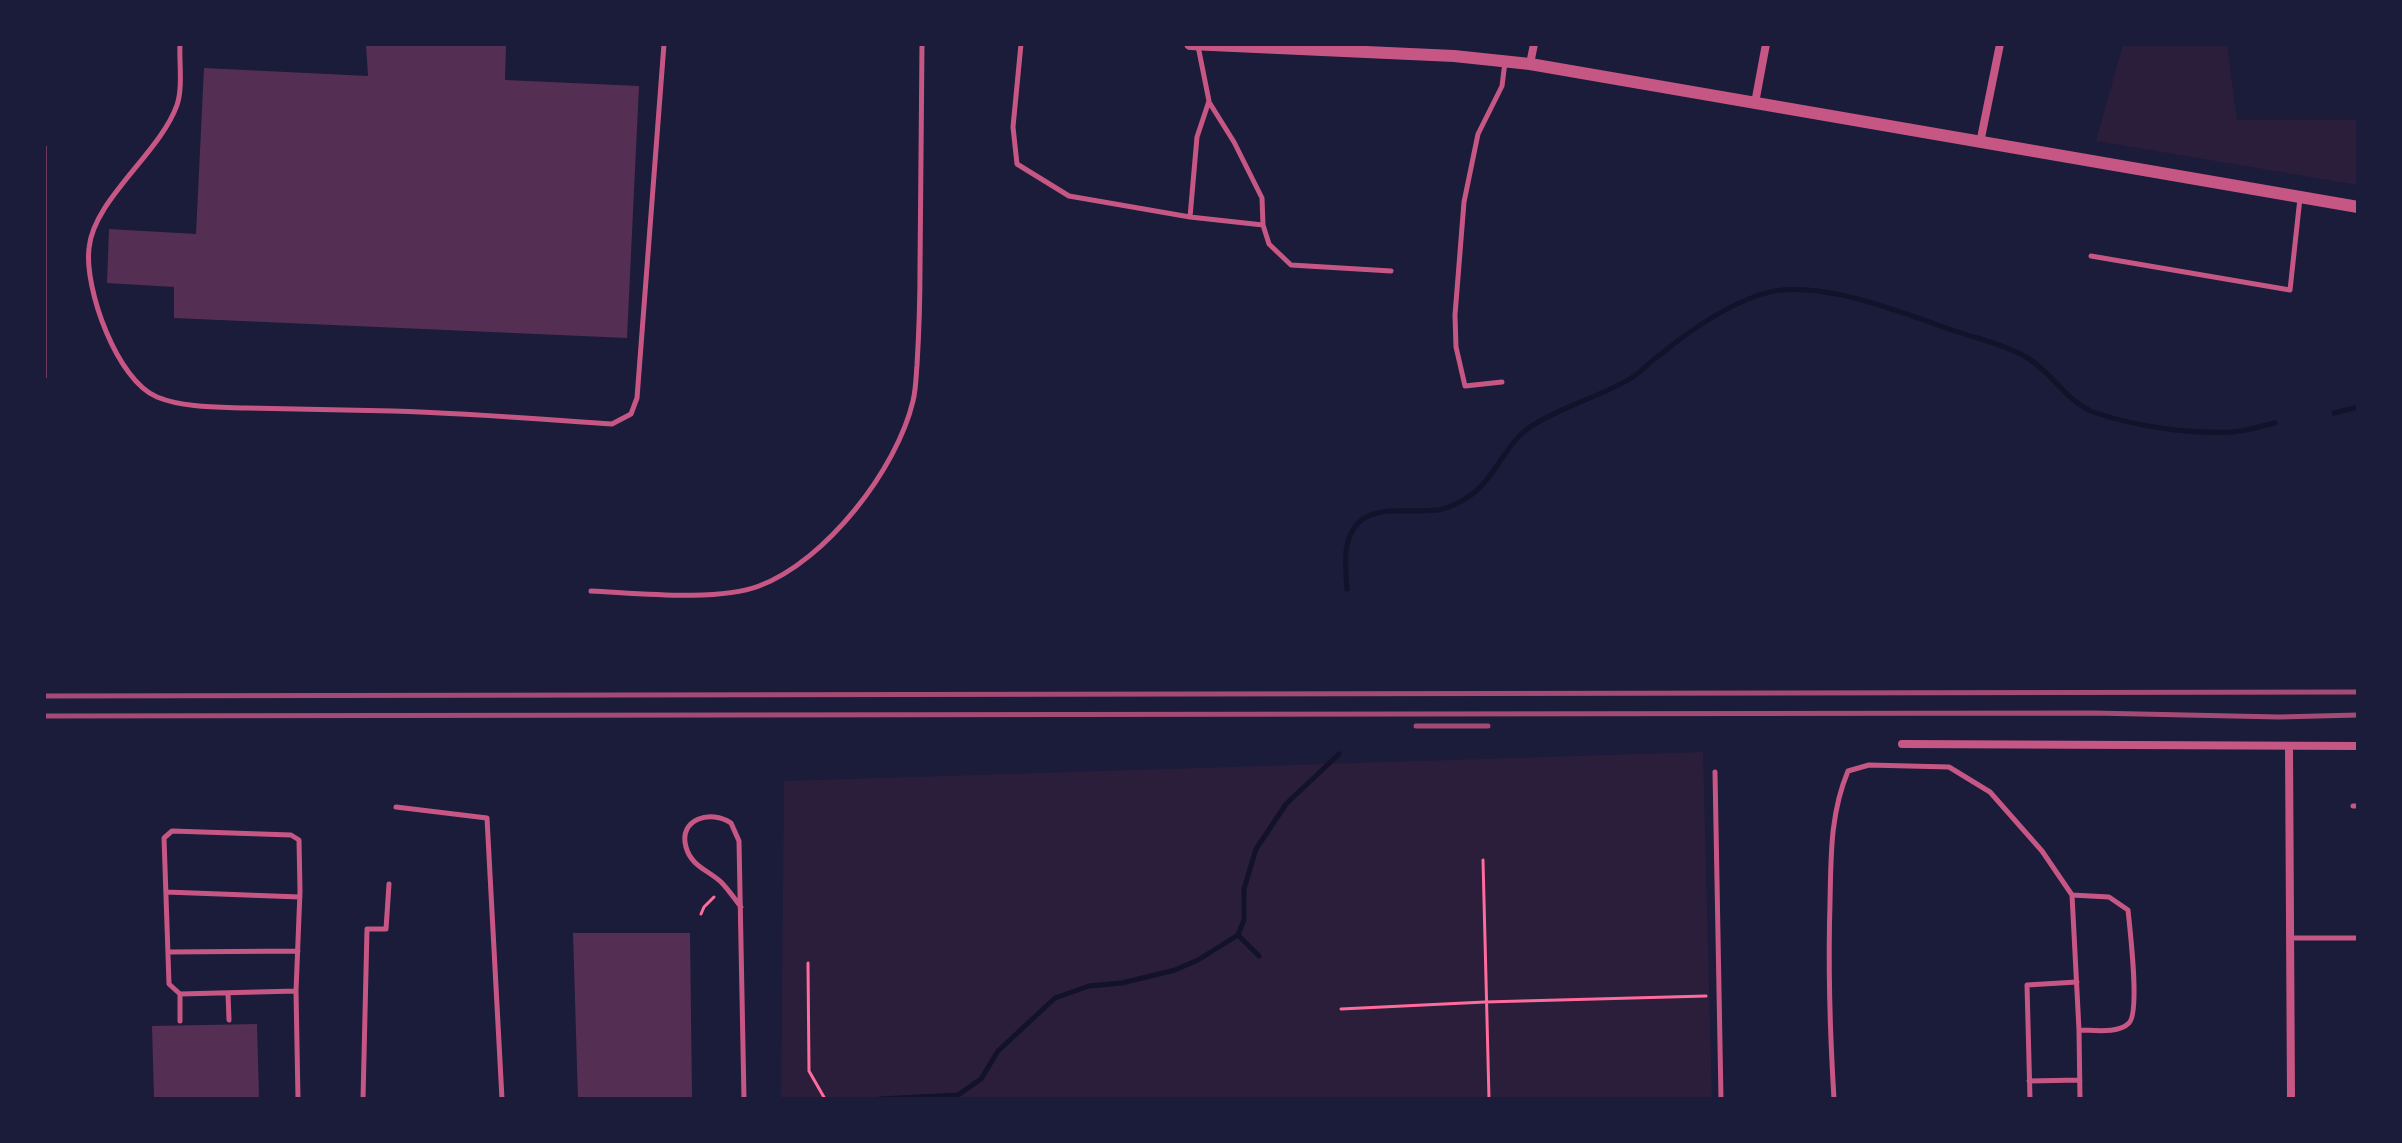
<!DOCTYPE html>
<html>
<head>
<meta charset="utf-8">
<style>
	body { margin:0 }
	#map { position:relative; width:2402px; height:1143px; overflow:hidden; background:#1b1b3a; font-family:Jost,sans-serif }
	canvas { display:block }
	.frame { position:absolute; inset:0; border:46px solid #1b1b3a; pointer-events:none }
</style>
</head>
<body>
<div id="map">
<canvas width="2402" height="1143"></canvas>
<div class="frame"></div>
</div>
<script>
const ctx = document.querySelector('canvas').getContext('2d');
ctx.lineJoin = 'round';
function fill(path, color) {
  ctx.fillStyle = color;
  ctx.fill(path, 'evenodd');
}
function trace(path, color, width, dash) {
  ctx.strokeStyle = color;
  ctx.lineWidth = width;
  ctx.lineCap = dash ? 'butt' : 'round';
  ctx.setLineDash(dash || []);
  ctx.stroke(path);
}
fill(new Path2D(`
	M2123,44h104l10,76h121v65l-262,-44z
	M1703,752l9,347h-931l3,-318z`), '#2a1e3b');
trace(new Path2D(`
	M2334,413l24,-6
	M1347,589c-1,-12 -2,-25 -1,-37 6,-54 56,-38 92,-42 12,-2 23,-8 33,-15 24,-17 34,-51 59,-68 31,-21 71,-30 103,-50 10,-7 18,-16 28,-23 28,-23 63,-47 98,-59 55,-20 146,19 199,37 21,7 48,13 68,25 26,15 41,46 70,56 42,14 93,21 137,19 14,-1 28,-6 42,-9
	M1238,935l21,21
	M880,1099l78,-4 23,-16 17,-28 57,-53 34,-12 33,-3 53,-13 23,-10 40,-25 6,-15v-31l12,-40 30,-45 53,-50`), '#12122b', 5);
fill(new Path2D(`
	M366,44l140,2 -1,34 134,6 -12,252 -453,-20v-31l-67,-4 2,-54 87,5 8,-166 164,8z
	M573,933h117l2,166h-114z
	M257,1024l2,75h-105l-2,-73z`), '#542f53');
trace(new Path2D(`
	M1483,860l6,239
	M701,914l3,-7 10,-10
	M808,963l1,108 16,28
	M1341,1009l144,-7 221,-6`), '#ff6b9d', 3);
trace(new Path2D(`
	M180,44c-1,18 3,43 -3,61 -17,48 -83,94 -88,143 -5,40 28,133 68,149 27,11 61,10 90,11 49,1 97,2 146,3 73,2 146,8 219,13l19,-10 6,-16 27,-354
	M1021,44l-8,83 4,37 52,32 121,21 7,-80 12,-36 -11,-55
	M1209,102l25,40 28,56 1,27 6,19 22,21 100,6
	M44,147v230
	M1190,217l73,8
	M2091,256l199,34 10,-92
	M1502,382l-37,4 -9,-39 -1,-32 9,-113 14,-68 24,-48 3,-24
	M591,591c45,2 126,11 168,-5 67,-25 138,-117 154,-185 3,-12 3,-25 4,-36 2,-33 3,-65 3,-97 1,-75 1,-149 2,-224
	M1715,772l6,327
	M2353,806h5
	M396,807l91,11 15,281
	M166,892l134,5
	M2072,895l37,2 19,13c2,20 12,102 1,113 -11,11 -35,7 -50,7
	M741,907c-7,-9 -13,-18 -20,-25 -13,-12 -30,-16 -35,-35 -8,-28 25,-38 45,-24l8,18 5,258
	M2291,938h67
	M168,952l130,-1
	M296,991l-116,3 -11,-10 -5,-146 8,-7 119,4 8,5 1,51 -4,100 2,108
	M228,993l1,27
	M180,1021v-27
	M2029,1081l51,-1
	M363,1099l4,-170h19l3,-45
	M1834,1099c-4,-65 -6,-131 -4,-196 1,-46 0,-89 18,-132l21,-6 80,2 41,25 52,59 30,44 7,135 1,69
	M2030,1099l-3,-114 50,-3`), '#c65784', 5);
trace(new Path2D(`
	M1530,64l4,-20
	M1755,103l11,-59
	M1980,143l20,-99
	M1902,744l456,2
	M2289,746l2,353`), '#c65784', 8);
trace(new Path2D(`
	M1190,44l264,12 76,8 828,143`), '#c65784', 12);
trace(new Path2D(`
	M44,696l2314,-4
	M44,716l2049,-3 186,4 79,-2
	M1416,726h72`), '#a44b75', 5);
</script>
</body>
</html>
